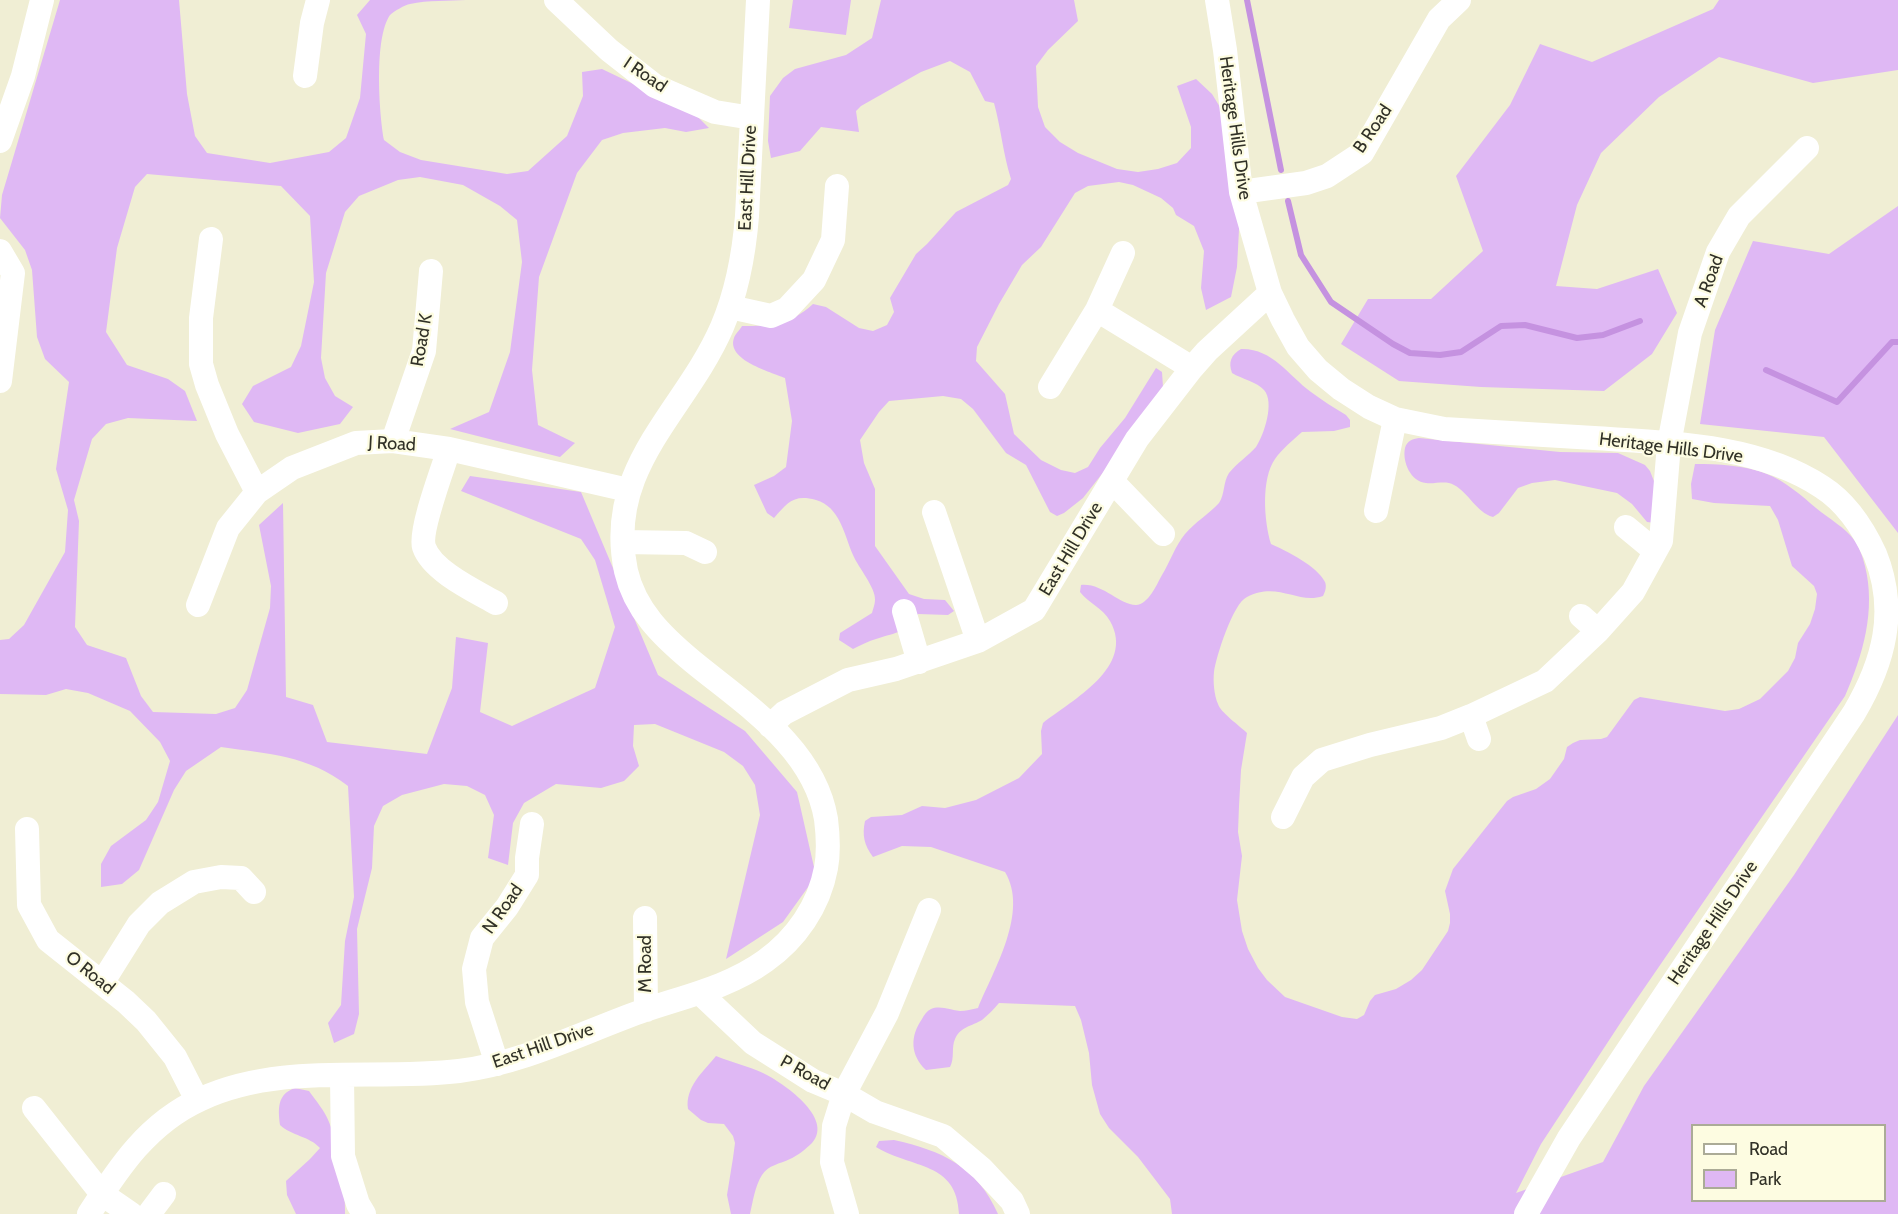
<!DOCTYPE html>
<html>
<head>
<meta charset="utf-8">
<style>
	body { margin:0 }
	#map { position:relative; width:1898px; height:1214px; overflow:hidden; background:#f0eed4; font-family:Cabin,sans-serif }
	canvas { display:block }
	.legend { position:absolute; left:1691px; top:1124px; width:195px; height:78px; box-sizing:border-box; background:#fdfce1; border:2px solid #abab97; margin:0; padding:8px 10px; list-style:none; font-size:18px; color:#313127 }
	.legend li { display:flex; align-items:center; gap:12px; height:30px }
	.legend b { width:30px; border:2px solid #abab97 }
</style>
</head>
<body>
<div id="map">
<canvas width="1898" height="1214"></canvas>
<ul class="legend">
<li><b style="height:8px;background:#fff"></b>Road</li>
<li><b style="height:16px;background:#dfb8f4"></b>Park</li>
</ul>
</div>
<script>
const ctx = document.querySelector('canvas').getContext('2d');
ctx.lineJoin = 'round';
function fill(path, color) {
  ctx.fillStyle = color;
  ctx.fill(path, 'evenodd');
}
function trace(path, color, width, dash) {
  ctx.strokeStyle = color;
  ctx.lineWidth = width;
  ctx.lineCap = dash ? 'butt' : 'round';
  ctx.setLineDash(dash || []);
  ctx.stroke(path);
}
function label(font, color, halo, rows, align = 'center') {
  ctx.font = font + ' Cabin,sans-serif';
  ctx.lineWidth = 4.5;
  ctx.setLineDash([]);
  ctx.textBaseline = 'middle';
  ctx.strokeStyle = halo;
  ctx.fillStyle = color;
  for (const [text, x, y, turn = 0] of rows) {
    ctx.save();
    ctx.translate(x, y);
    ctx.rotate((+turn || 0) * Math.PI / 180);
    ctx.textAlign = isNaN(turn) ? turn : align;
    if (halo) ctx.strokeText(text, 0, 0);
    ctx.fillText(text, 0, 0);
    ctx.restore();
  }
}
fill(new Path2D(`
	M60,0h119l8,94 8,42 12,17 63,10 59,-11 17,-14 14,-40 6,-64 -9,-19 13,-15h96c-17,1 -38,0 -56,4 -5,1 -16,7 -20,11 -16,23 -11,97 -6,125l16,12 21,8 86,14 21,-3 39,-35 16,-40 -1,-24 20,-3 92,44 15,15 -23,4 -21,-4 -42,5 -21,7 -25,33 -38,104 -7,93 6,55 37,18 -15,14 -110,-28 39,-17 21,-60 12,-90 -5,-42 -17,-14 -37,-21 -43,-8 -22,3 -39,16 -14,16 -19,61 -5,85 4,20 10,18 18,11 -13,17 -42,9 -44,-11 -12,-18 11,-18 38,-19 10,-21 13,-64 -4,-66 -29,-30 -134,-12 -12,13 -18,61 -11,84 21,33 41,14 17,12 12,30 -69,-3 -22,6 -14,15 -18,61 5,21 -4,106 12,18 39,13 15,38 12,16 63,2 19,-6 12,-18 23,-82 1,-22 -12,-61 24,-22 3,194 27,8 14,37 100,12 25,-66 4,-51 32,6 -8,69 32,14 83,-38 20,-61 -20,-67 -14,-21 -120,-48 9,-15 111,16 77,183 87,56 52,61 19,84 -33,46 -57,37 34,-144 -5,-30 -12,-19 -19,-14 -69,-28 -21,1 -1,21 6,20 -15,15 -23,7 -45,-4 -32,19 -11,20 -5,42 -20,-7 6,-43 -9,-20 -18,-9 -23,-2 -42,11 -19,11 -9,20 -2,42 -15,61 2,85 -5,20 -20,9 -6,-20 13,-18 4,-64 9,-44 -6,-111c-40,-31 -79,-32 -127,-39l-35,24 -12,19 -35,80 -17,14 -21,3v-23l10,-18 35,-26 12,-18 12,-41 -10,-19 -30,-31 -42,-18 -22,-4 -20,6 -46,-1v-54l9,-1 15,-14 41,-73 3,-42 -12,-41 13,-87 -24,-23 -8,-22 -5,-67 -7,-20 -25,-32 2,-23z
	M793,0h58l-5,35 -57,-7z
	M881,0h193l4,21 -30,29 -12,16 2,41 7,20 15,15 18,11 39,16 21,3 20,-3 19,-6 14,-15v-21l-14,-41 19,-7 16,15 11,18 18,80 -4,75 -6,30 -25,13 -5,-22 3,-37 -10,-25 -18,-11 -3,-7 -12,-10 -28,-13 -14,-3 -31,4 -13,7 -34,54 -19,18 -23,39 -22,43 -1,14 29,33 9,40 27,26 20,10 14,3 13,-6 12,-19 25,-30 31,-50 6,4 1,15 -28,45 -52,66 -19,15 -7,3 -7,-4 -24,-47 -20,-12 -33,-44 -12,-10 -18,-3 -54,5 -10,11 -19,28 4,23 11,26v57l34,48 15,5 21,1 9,11 -6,4 -30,-1c-15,21 -19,17 -42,25 -7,2 -15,6 -23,10l-14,-9 1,-7 32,-20c1,-4 3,-9 3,-13 1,-12 -17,-33 -22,-45 -9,-21 -13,-48 -37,-55 -22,-6 -28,2 -42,18l-7,-5 -13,-28 20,-9 12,-9 6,-46 -7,-43c-14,-6 -59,-18 -51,-40 1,-4 6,-8 8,-12 29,0 48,-1 71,-22l13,3 33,21 14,3 14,-6 7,-13 -4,-14 26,-44 11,-10 29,-32 52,-27 3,-6c-8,-25 -10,-51 -17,-76l-9,-2 -15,-29 -20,-11 -29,11 -60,34 -5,5 3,21 -38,-5 -21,24 -29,7 -3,-17 2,-45 13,-18 12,-9 51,-14 26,-17z
	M1719,0h179v70l-85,13 -94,-26 -60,40 -58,56 -24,52 -21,81 41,3 61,-20 19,44 -25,41 -48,37 -123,-4 -82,-6 -58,-37 27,-45h63l52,-48 -27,-75 54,-71 30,-61 52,18 121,-53z
	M1898,206v327l-74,-96 -124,-13 15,-94 38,-89 76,13z
	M1241,349c31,-1 47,26 70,43 11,8 23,16 35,23l4,5v7l-16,4 -32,1c-9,8 -20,17 -27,27 -14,20 -11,62 -4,85 16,7 46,22 54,38 2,5 0,10 -2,14 -25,9 -45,-15 -76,1 -14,6 -31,60 -33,75 -1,9 0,23 4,32 2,8 22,22 29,29l-6,37 -2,36 -1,26 4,24 -5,44 5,31 6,18 10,19 9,12 18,17 57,20 15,2 7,-4 6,-14 5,-6 21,-6 15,-9 11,-10 26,-39 2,-8v-9l-5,-23 8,-22 54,-68 6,-4 23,-8 14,-10 14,-20 3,-12 6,-4 7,-3 21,-1 6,-2 27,-37 6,-3 85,14 14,-2 21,-10 28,-28 7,-13 3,-15 12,-19 5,-15 2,-15 -3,-8 -22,-20 -14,-46 -8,-14 -56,-3 -22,-4 -1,-15 4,-20c22,0 51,1 72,10 18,7 35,22 49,34 13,11 29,19 39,33 5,7 8,17 10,25 11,44 -2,89 -20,130l-222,323 -82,125 -25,49 87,-31 41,-76 150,-211 104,-160v499h-726l-2,-15 -32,-42 -29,-29 -9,-14 -8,-29 -3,-32 -8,-33 -6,-14 -76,-3c-5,6 -11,12 -17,17 -10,6 -22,7 -27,19 -4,9 0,19 -5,28l-24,3c-16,-15 -16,-34 -4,-51 2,-4 5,-8 9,-10 9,-4 20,1 29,2 6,0 12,-2 18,-3 16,-39 51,-96 27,-136l-74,-25 -29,-1 -29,11c-9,-12 -11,-22 -8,-36l6,-4 31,-2 20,-9 23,2 31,-8 43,-22 23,-24 -1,-23 2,-8c29,-23 93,-56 67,-102 -7,-13 -22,-18 -30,-29l1,-7c22,-2 38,20 55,20 12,0 21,-21 26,-30 8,-13 13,-29 23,-41 10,-12 24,-20 34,-31 6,-9 4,-21 10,-30 8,-10 19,-17 27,-26 8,-12 19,-45 8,-57 -7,-8 -22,-11 -32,-17 -4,-11 -1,-18 9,-24zM1692,1126h192v74h-192z
	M1419,438l141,14 58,1 27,12 5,6 9,23 -4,29 -8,-1 -15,-18 -15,-11 -62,-13 -23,3 -14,5 -19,25 -6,4c-17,-5 -24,-24 -39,-32 -8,-5 -18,-1 -28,-2 -15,-1 -24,-21 -21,-35 2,-7 7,-9 14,-10z
	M716,1056c15,6 32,10 47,17 19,9 72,45 49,70 -6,6 -15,13 -22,16 -10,5 -22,6 -28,16 -7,11 -9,26 -12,39h-19l-4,-19 6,-37 2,-15 -2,-7 -9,-12 -16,-1 -7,-3 -13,-11c-3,-22 15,-37 28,-53z
	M295,1088l14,3c7,10 16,20 20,31 9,22 17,69 16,92h-49l-9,-19 -1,-14 24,-22 10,-11c-11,-12 -28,-12 -40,-23 -2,-16 -3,-31 15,-37z
	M894,1140c48,11 83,26 104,74h-39c-2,-53 -47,-45 -83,-67l3,-6z`), '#dfb8f4');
trace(new Path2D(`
	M1247,0l34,170
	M1288,201l13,54 30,47 62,42 17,9 30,2 21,-3 40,-26 24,-1 52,13 26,-3 37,-14
	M1766,370l71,32 55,-60h6`), '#c592e0', 6);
trace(new Path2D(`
	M556,0l53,50 46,36 60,26 37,6
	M1217,0l8,50 16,142 29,101 13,27 15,27 20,23 23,19 28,18 26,12 49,10c50,3 100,6 150,9 75,5 163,6 228,49 25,16 41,41 53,67 23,57 9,108 -21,159l-285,425 -43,76
	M305,76l7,-53 6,-23
	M0,141l23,-65 19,-76
	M1241,192l65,-9 21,-7 35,-23 77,-134 20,-19
	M211,239l-10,79v46l6,21 20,49 30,58
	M0,251l13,22 -13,108
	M730,307l41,9 16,-7 27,-29 19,-40 4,-54
	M1097,310l95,58
	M1050,387l47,-77 26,-57
	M393,441l31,-90 7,-80
	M449,449c-6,19 -30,82 -25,98 8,24 51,44 72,56
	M1112,481l51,53
	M1376,511l19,-92
	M934,512l44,129
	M1626,527l29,24
	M623,542l63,1 19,9
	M198,605l30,-77 29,-36 35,-24 64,-25 37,-2 56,8 179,41
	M904,611l15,51
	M1581,616l17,15
	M1471,716l8,23
	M770,726l14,-13 64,-33 48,-11 82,-28 56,-31 103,-171 55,-71 15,-17 63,-58
	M1283,817l20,-40 19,-17 48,-15 71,-17 30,-12 74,-35 53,-50 35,-39 28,-51 8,-97 21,-111 28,-81 21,-36 68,-68
	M27,829l2,76 19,35 78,62 20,19 29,36 22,43
	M645,918l1,92
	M102,983l37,-59 21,-21 34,-21 27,-5 20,1 13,14
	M700,993l53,50 60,38 31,13 31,18 68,24 39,33 30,32 6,13
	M497,1064l-20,-62 -3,-33 8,-31 25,-31 20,-32v-17l5,-34
	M342,1076l1,80 15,48 6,10
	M34,1108l68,86 29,20
	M89,1214c30,-47 59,-91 112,-115 80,-37 172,-18 258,-28 65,-8 124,-39 186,-61 41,-14 84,-23 120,-49 31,-22 54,-55 61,-93 3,-16 2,-33 0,-49 -12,-72 -82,-115 -134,-158 -30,-25 -57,-51 -66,-90 -22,-104 59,-159 96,-244 15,-35 22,-73 25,-111l11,-216
	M149,1214l15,-20
	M847,1214l-15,-52 2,-36 10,-32 43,-81 42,-103`), '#fff', 24);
label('18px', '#313127', '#fdfce1', [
	["I Road",645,75,34],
	["Heritage Hills Drive",1235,128,82],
	["B Road",1373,129,-56],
	["East Hill Drive",748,178,-87],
	["A Road",1709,281,-70],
	["Road K",422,340,-80],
	["J Road",392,444,3],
	["Heritage Hills Drive",1671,448,7],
	["East Hill Drive",1071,549,-59],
	["N Road",503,909,-55],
	["Heritage Hills Drive",1713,923,-56],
	["M Road",646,964,-90],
	["O Road",90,973,39],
	["East Hill Drive",543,1046,-19],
	["P Road",805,1073,29]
]);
</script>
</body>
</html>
